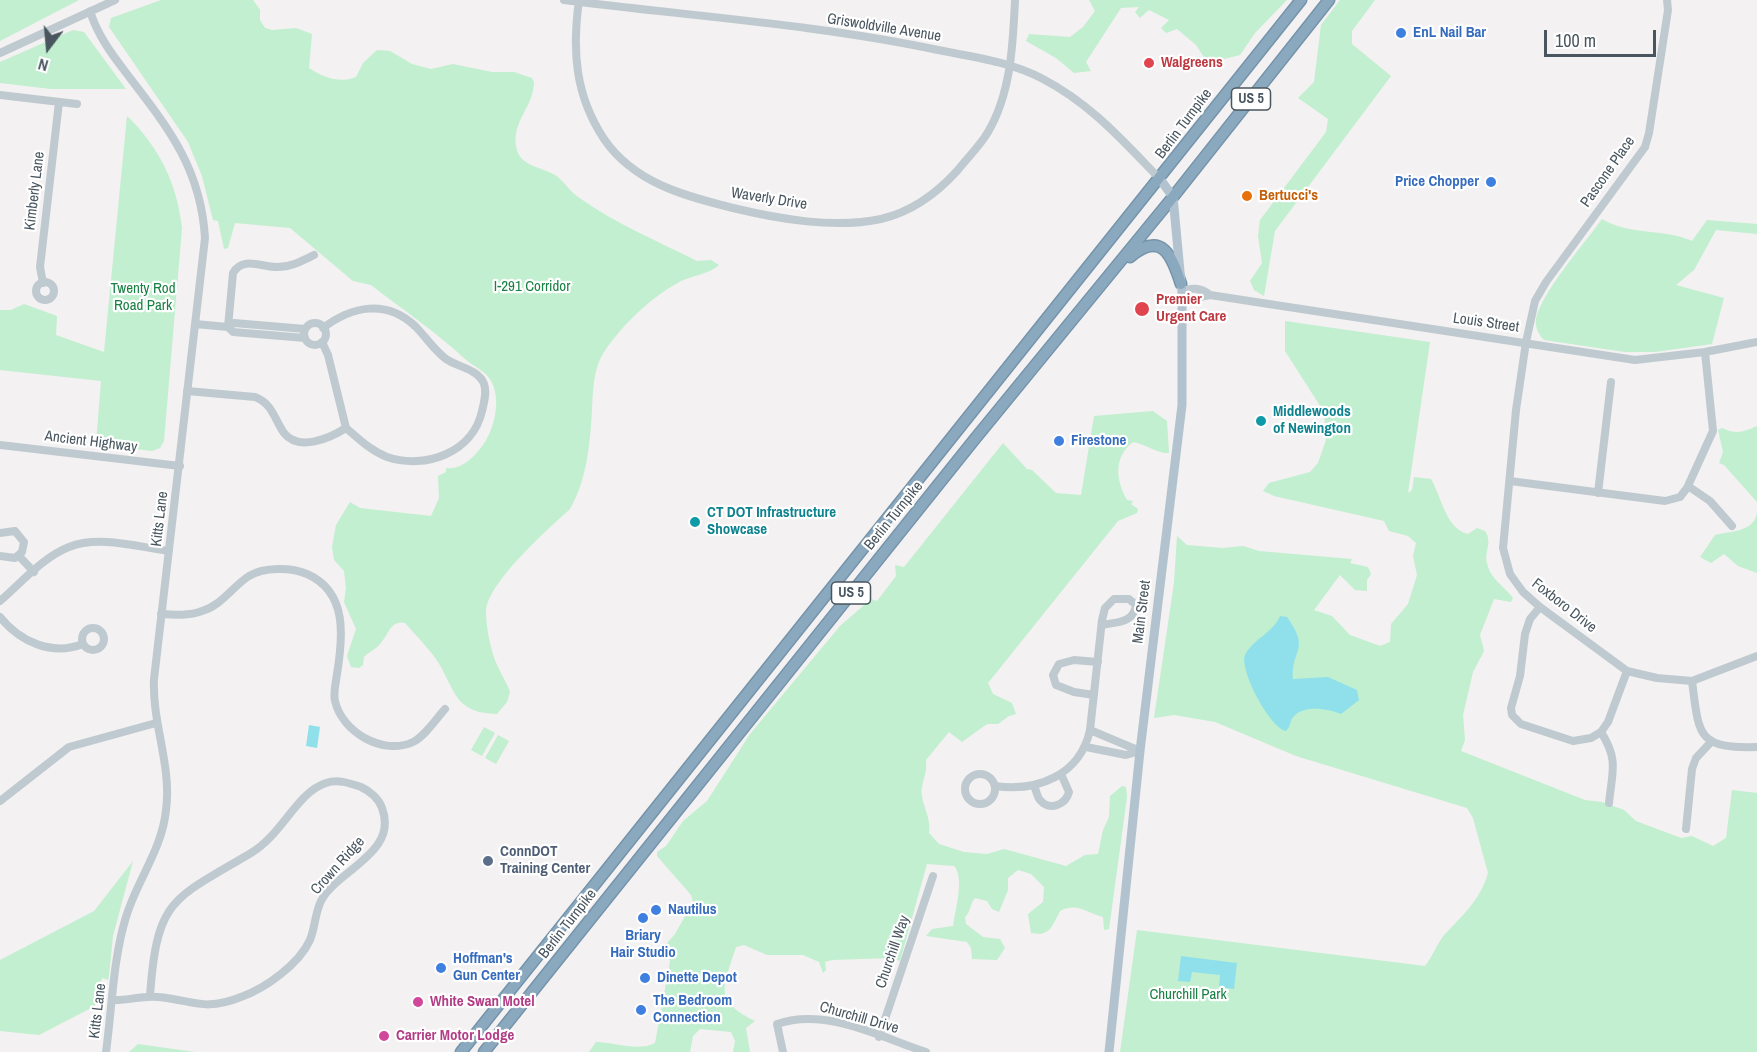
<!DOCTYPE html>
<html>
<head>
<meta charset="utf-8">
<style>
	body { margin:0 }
	#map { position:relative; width:1757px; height:1052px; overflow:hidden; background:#f3f1f1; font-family:"Archivo Narrow",sans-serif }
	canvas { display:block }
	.north { position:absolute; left:18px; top:18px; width:60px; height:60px; -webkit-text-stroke:4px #fff; paint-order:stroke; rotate:196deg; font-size:16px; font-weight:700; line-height:24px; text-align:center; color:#49565f }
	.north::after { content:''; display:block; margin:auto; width:21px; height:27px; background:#49565f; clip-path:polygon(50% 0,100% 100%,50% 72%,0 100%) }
	.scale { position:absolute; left:1544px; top:30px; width:112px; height:27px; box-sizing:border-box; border:3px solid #49565f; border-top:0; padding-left:8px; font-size:18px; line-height:21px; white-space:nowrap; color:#49565f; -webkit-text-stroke:4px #fff; paint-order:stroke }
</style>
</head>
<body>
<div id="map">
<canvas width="1757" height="1052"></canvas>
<div class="north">N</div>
<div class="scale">100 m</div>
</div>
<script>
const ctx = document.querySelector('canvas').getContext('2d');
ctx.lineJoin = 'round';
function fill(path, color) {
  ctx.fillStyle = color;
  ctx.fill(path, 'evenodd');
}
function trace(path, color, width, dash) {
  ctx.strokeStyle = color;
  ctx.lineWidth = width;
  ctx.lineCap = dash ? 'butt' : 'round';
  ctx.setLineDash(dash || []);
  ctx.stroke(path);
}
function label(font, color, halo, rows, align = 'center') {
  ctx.font = font + ' "Archivo Narrow",sans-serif';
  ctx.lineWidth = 4.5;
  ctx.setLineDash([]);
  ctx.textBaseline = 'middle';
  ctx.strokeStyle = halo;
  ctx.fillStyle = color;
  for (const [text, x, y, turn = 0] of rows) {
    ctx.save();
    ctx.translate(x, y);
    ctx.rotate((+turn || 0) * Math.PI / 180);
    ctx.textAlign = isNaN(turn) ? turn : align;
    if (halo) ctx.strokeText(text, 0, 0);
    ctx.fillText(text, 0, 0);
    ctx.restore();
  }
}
fill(new Path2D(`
	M0,0h79l-79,41z
	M161,0h92l7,10v10l5,8 7,2 24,-2 16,6 -3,34c13,9 31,16 47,9l7,-14 14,-13 13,1 22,13 19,5 22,-5 39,8h22l18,6 2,4c0,24 -22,39 -18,64 3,22 29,21 42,31 8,7 13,16 23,22 34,24 78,43 116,62l14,-1 8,5c-8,8 -27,11 -38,16 -30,16 -58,43 -77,71 -11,17 -11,39 -12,58 -2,34 -5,69 -22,99 -21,19 -84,75 -84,103 0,16 5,41 12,55 4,9 9,16 12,25l-3,10 -10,12c-39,-1 -41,-19 -56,-47 -9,-16 -24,-30 -36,-44 -15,-3 -16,12 -25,21 -4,5 -11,8 -16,13l-1,8 -4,3 -8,-1 -4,-11 9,-27 -12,-27 2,-14 -2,-17 -10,-11 -2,-13 4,-22 14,-23 10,6 71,8 8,-18 -1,-22 8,-4v-4c16,2 28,-11 37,-23 12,-17 19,-47 7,-66 -5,-8 -17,-13 -25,-20 -29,-27 -63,-50 -94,-74l-18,-4 -63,-53 -55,-5 -7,25 -4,1 -6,-28 -5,-1 -11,-44 -14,-34 -79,-115 2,-9z
	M1089,0h198l-32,33 -15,22 -20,5 -15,-1 -9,-14 -19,-16 -11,4 -5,-5 8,-8 -20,-10 -9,8 -5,-6 4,-5 -18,1 -35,54 5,9 -17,2 -18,-15 -30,-17 3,-7 41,3 13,-10 12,-16z
	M1340,0h35l-23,31v13l39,32 -116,155 -11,65 -10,-6 -4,-9 12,-18 -4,-27 2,-16 66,-88 2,-13 -30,-21 16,-16 7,-57z
	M73,30l11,2 42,57h-75l-51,-6v-21z
	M127,116c32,31 50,67 55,112l-18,213 -4,7 -8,3 -56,-7 5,-63 -101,-11v-60h11l13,-6 33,12 -1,19 48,17z
	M1602,219c28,17 61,9 90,22l15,-21 50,4v10l-41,-4 -22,40 -18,15 48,13 -12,46 -57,8h-30l-81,-12c-6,-6 -9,-13 -8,-21 5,-26 49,-76 66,-100z
	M1285,321l145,21 -22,151 4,-3 2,-13 17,2c10,17 15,50 37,55l9,-6 8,3c8,12 -1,20 2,32 3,16 17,23 26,35l-2,4 -17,-3 -14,36 4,16 -11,21 -10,43 2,25 -4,11 124,49 17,2 22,8 12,11 45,17 11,-2 21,10 13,-8 6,-48 25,3v259h-637l17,-122 288,36c8,-10 12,-23 20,-32 17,-18 36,-35 43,-61l-15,-55 -6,-10 -171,-52 -81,-34 -41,-7 -20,3 20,-135 3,-47 10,9 36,3 20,-2 16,5 93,8 -2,4 18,4 3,7 -4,6v11l-12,-1 -15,-15 -26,35 18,6 18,19 30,11 10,-4 1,-18 17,-20 9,-29 -4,-19 3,-13 -8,-7 -19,-5 -5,-10 -110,-25 -11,-5 6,-8 41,-11 8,-9 8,-23 -2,-28 -39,-61z
	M1153,411l14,10 2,32c-12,1 -23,-9 -36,-11 -20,15 -17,39 -6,58l6,1 -2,3 7,5 -1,4 -19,8 -130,162 5,11 19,9 4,11 -7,2 -11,8h-11l-25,18 -13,-10 -23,28c1,13 -2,16 -4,27 -3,14 10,30 7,46l10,11 25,8 23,2 17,-5 62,17 19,-11 13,-1 5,-24 6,-13 1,-21 12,-10 4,1 1,10 -18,132 -5,1 -1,-13c-16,-4 -26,-15 -43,-6 -8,15 -10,26 -29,22l-3,-19 15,-12 1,-15 -13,-13 -13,-4 -10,8v12l-9,22 -7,-3 -5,-8 -12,-3c-5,5 -4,14 -10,19l1,7 17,13 17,2 5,9 -8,12 -25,-1 -1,-11 -4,-6 -41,-6 6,-7 21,-3c2,-14 12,-49 1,-60l-27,-2 -27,97 -10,-3 -58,2 -7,2 1,8 -3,3 -4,-11 -16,-7h-36l-23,-10 -8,2c-13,41 -23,53 19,74l-9,7 4,24h-17l2,-11 -4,-9 -31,-3 -7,7 -3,16h-101l7,-10c18,0 42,10 59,1l15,-81 -3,-19 8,-9 18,-32 -2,-7 -34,-39v-4l9,-6 17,-25 24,-20 43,-67 90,-108 31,-27 6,2 19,-25 -1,-11 9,2 99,-124 24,26 5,1 24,23 25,2 13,-79z
	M1757,426v76l-33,-37 -5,-2 4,-11 -5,-22 4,-2c13,7 22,4 35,-2z
	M1757,512v61l-19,-7 -14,-12 -13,9 -11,-6 15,-22c16,-4 40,-3 42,-23z
	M484,727l11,6 -13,23 -11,-6z
	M498,735l11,6 -13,23 -11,-6z
	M133,861l-20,75 -4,40 -1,4 -6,-2 -7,28 -56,29 -39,-4v-71l94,-49z
	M138,1044l57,8h-66z`), '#c1efcf');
fill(new Path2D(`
	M1280,616l7,1c24,34 4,31 6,62l35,-2 29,13 2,10 -18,14c-13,-5 -34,-9 -46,1 -6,5 -4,12 -9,16 -16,-3 -47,-61 -41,-76 8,-16 28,-22 35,-39z
	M309,725l11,2 -3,21 -11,-2z
	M1181,956l56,7 -3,26 -15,-2 1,-12 -28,-3 -2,10 -12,-1z`), '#8fe0eb');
const highway = new Path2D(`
	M1130,257c32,-27 42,-1 51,27
	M461,1052l840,-1052
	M484,1052l490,-612 199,-243 156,-197`);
trace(highway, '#7593aa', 13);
trace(new Path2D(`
	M564,0c124,16 251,24 374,50 36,7 73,12 105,29 48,25 80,62 117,100
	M579,0c-7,51 -4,95 25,139 30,44 81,57 129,69 46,11 101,21 148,11 30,-7 56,-26 76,-48 10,-13 23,-25 31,-39 23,-39 25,-88 27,-132
	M1667,0l1,10 -19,123 -4,14 -99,135 -11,19 -9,41 -10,68 -13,138 7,26 13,18 17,15 87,64 30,7 35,3 65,-25
	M90,11c8,26 24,46 40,67 40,52 71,92 75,160l-51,441c-2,45 18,87 12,131 -4,40 -29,70 -40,107 -13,42 -14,91 -20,135
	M0,53l115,-53
	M0,95l77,9
	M36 291a9 9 0 1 1 18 0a9 9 0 1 1-18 0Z
	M43,283l-3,-16 19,-165
	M1210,295l-20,4 -8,-6c8,-7 20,-5 28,2l425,65 70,-8 52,-10
	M304 334a11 11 0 1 1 22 0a11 11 0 1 1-22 0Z
	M195,324l33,3 6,-4 71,6
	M228,327l5,-54c10,-17 28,-6 44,-6 14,0 25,-6 37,-12
	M228,327l5,5 72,6
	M323,328c29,-22 63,-29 92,-2 11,11 19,24 31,33 11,8 33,10 38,25 3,8 0,19 -2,27 -9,41 -56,59 -95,46 -16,-6 -28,-18 -41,-29
	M187,391l68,6c18,7 19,22 29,36 15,19 46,5 62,-5l-18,-73 -6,-13
	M0,445l180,21
	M1510,481l155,20 15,-4 7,-9 26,-57 -8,-79
	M1688,486l22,15 22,25
	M1598,493l13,-111
	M0,533l15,-2 9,11 -2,10 -7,6 -15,-2
	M19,556l15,16
	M0,601c21,-18 43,-44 69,-54 30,-12 69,0 100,4
	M1540,607l-10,12 -5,15 -5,42 -9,32 1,7 9,9 52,17 18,-3 10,-6 7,-10 19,-51
	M161,614c14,1 28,2 41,-3 20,-6 30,-24 47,-35 15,-9 42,-9 58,-2 41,18 36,63 30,100 -1,8 -4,18 -2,27 7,31 48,55 78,41 12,-6 23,-23 32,-33
	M0,617c20,25 52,39 83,27
	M82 639a11 11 0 1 1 22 0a11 11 0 1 1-22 0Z
	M1692,681c7,53 4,68 65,66
	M1094,695l-20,-3 -18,-7 -3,-10 6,-11 15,-4 24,2
	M1090,730l50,21
	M1601,732c18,28 11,40 8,71
	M1086,747l40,8 14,-4
	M965 789a15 15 0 1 1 30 0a15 15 0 1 1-30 0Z
	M1034,785c2,5 3,12 6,15 10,12 26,4 29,-8l-8,-18
	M995,786c43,6 85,-11 95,-56l12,-110 3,-12 9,-9h15l7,6c-2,18 -20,17 -34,20
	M0,801l69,-54 87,-24
	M1686,829l6,-60 4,-11 15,-16
	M113,1000c15,1 29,-5 45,-3 35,3 45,15 83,0 25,-9 58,-33 69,-57 5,-12 5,-27 11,-39 16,-31 78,-48 61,-93 -3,-9 -12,-17 -21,-21 -12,-4 -23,-8 -35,-4 -29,9 -44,52 -75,70 -79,47 -94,45 -101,143
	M879,1037l54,-161
	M783,1052l-6,-28c49,-17 103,13 149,28`), '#bfcad0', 8);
trace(new Path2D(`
	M1109,1052l31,-301 42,-346v-112l-9,-96 -13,-18`), '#b2c3cf', 9);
trace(highway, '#8aa8be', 10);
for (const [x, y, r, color] of [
	[1401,33,6,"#3f7fe0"],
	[1149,63,6,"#e0444e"],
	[1491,182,6,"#3f7fe0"],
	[1247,196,6,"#e8710a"],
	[1142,309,8,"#e0444e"],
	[1261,421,6,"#0f9aa8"],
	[1059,441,6,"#3f7fe0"],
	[695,522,6,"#0f9aa8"],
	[488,861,6,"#5c6f8a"],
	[656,910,6,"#3f7fe0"],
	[643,918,6,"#3f7fe0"],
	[441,968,6,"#3f7fe0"],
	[645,978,6,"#3f7fe0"],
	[418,1002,6,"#d1479c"],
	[641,1010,6,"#3f7fe0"],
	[384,1036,6,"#d1479c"]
]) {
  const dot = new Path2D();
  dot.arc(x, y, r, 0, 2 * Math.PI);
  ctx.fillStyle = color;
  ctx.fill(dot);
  trace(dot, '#fff', 2);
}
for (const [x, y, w] of [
	[1251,99,39],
	[851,593,39]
]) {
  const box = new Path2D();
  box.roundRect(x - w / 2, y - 11, w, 22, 4.5);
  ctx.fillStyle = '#fff';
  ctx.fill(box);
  trace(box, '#49565f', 1.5);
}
label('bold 14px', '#49565f', null, [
	["US 5",1251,99],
	["US 5",851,593]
]);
label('15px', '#49565f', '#fff', [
	["Griswoldville Avenue",884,28,9],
	["Berlin Turnpike",1184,124,-53],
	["Pascone Place",1608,172,-55],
	["Kimberly Lane",35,191,-83],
	["Waverly Drive",769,199,9],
	["Louis Street",1486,323,8],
	["Ancient Highway",91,442,7],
	["Berlin Turnpike",894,516,-51],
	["Kitts Lane",160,519,-83],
	["Foxboro Drive",1564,606,38],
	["Main Street",1142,612,-83],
	["Crown Ridge",338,866,-48],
	["Berlin Turnpike",568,924,-52],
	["Churchill Way",893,952,-71],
	["Kitts Lane",98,1011,-83],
	["Churchill Drive",859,1018,16]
]);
label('bold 15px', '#366cbe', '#fff', [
	["EnL Nail Bar",1413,33],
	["Price Chopper",1479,182,"right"],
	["Firestone",1071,441],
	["Nautilus",668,910],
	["Briary",643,936,"center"],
	["Hair Studio",643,953,"center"],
	["Hoffman's",453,959],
	["Gun Center",453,976],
	["Dinette Depot",657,978],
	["The Bedroom",653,1001],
	["Connection",653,1018]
], 'left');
label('bold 15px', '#be3a42', '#fff', [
	["Walgreens",1161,63],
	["Premier",1156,300],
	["Urgent Care",1156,317]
], 'left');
label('bold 15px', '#c56008', '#fff', [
	["Bertucci's",1259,196]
], 'left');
label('15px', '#198044', '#fff', [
	["I-291 Corridor",532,287],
	["Twenty Rod",143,289],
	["Road Park",143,306],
	["Churchill Park",1188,995]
]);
label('bold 15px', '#0d838f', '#fff', [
	["Middlewoods",1273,412],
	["of Newington",1273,429],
	["CT DOT Infrastructure",707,513],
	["Showcase",707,530]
], 'left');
label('bold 15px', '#4e5e75', '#fff', [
	["ConnDOT",500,852],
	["Training Center",500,869]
], 'left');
label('bold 15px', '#b23c85', '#fff', [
	["White Swan Motel",430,1002],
	["Carrier Motor Lodge",396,1036]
], 'left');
</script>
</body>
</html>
